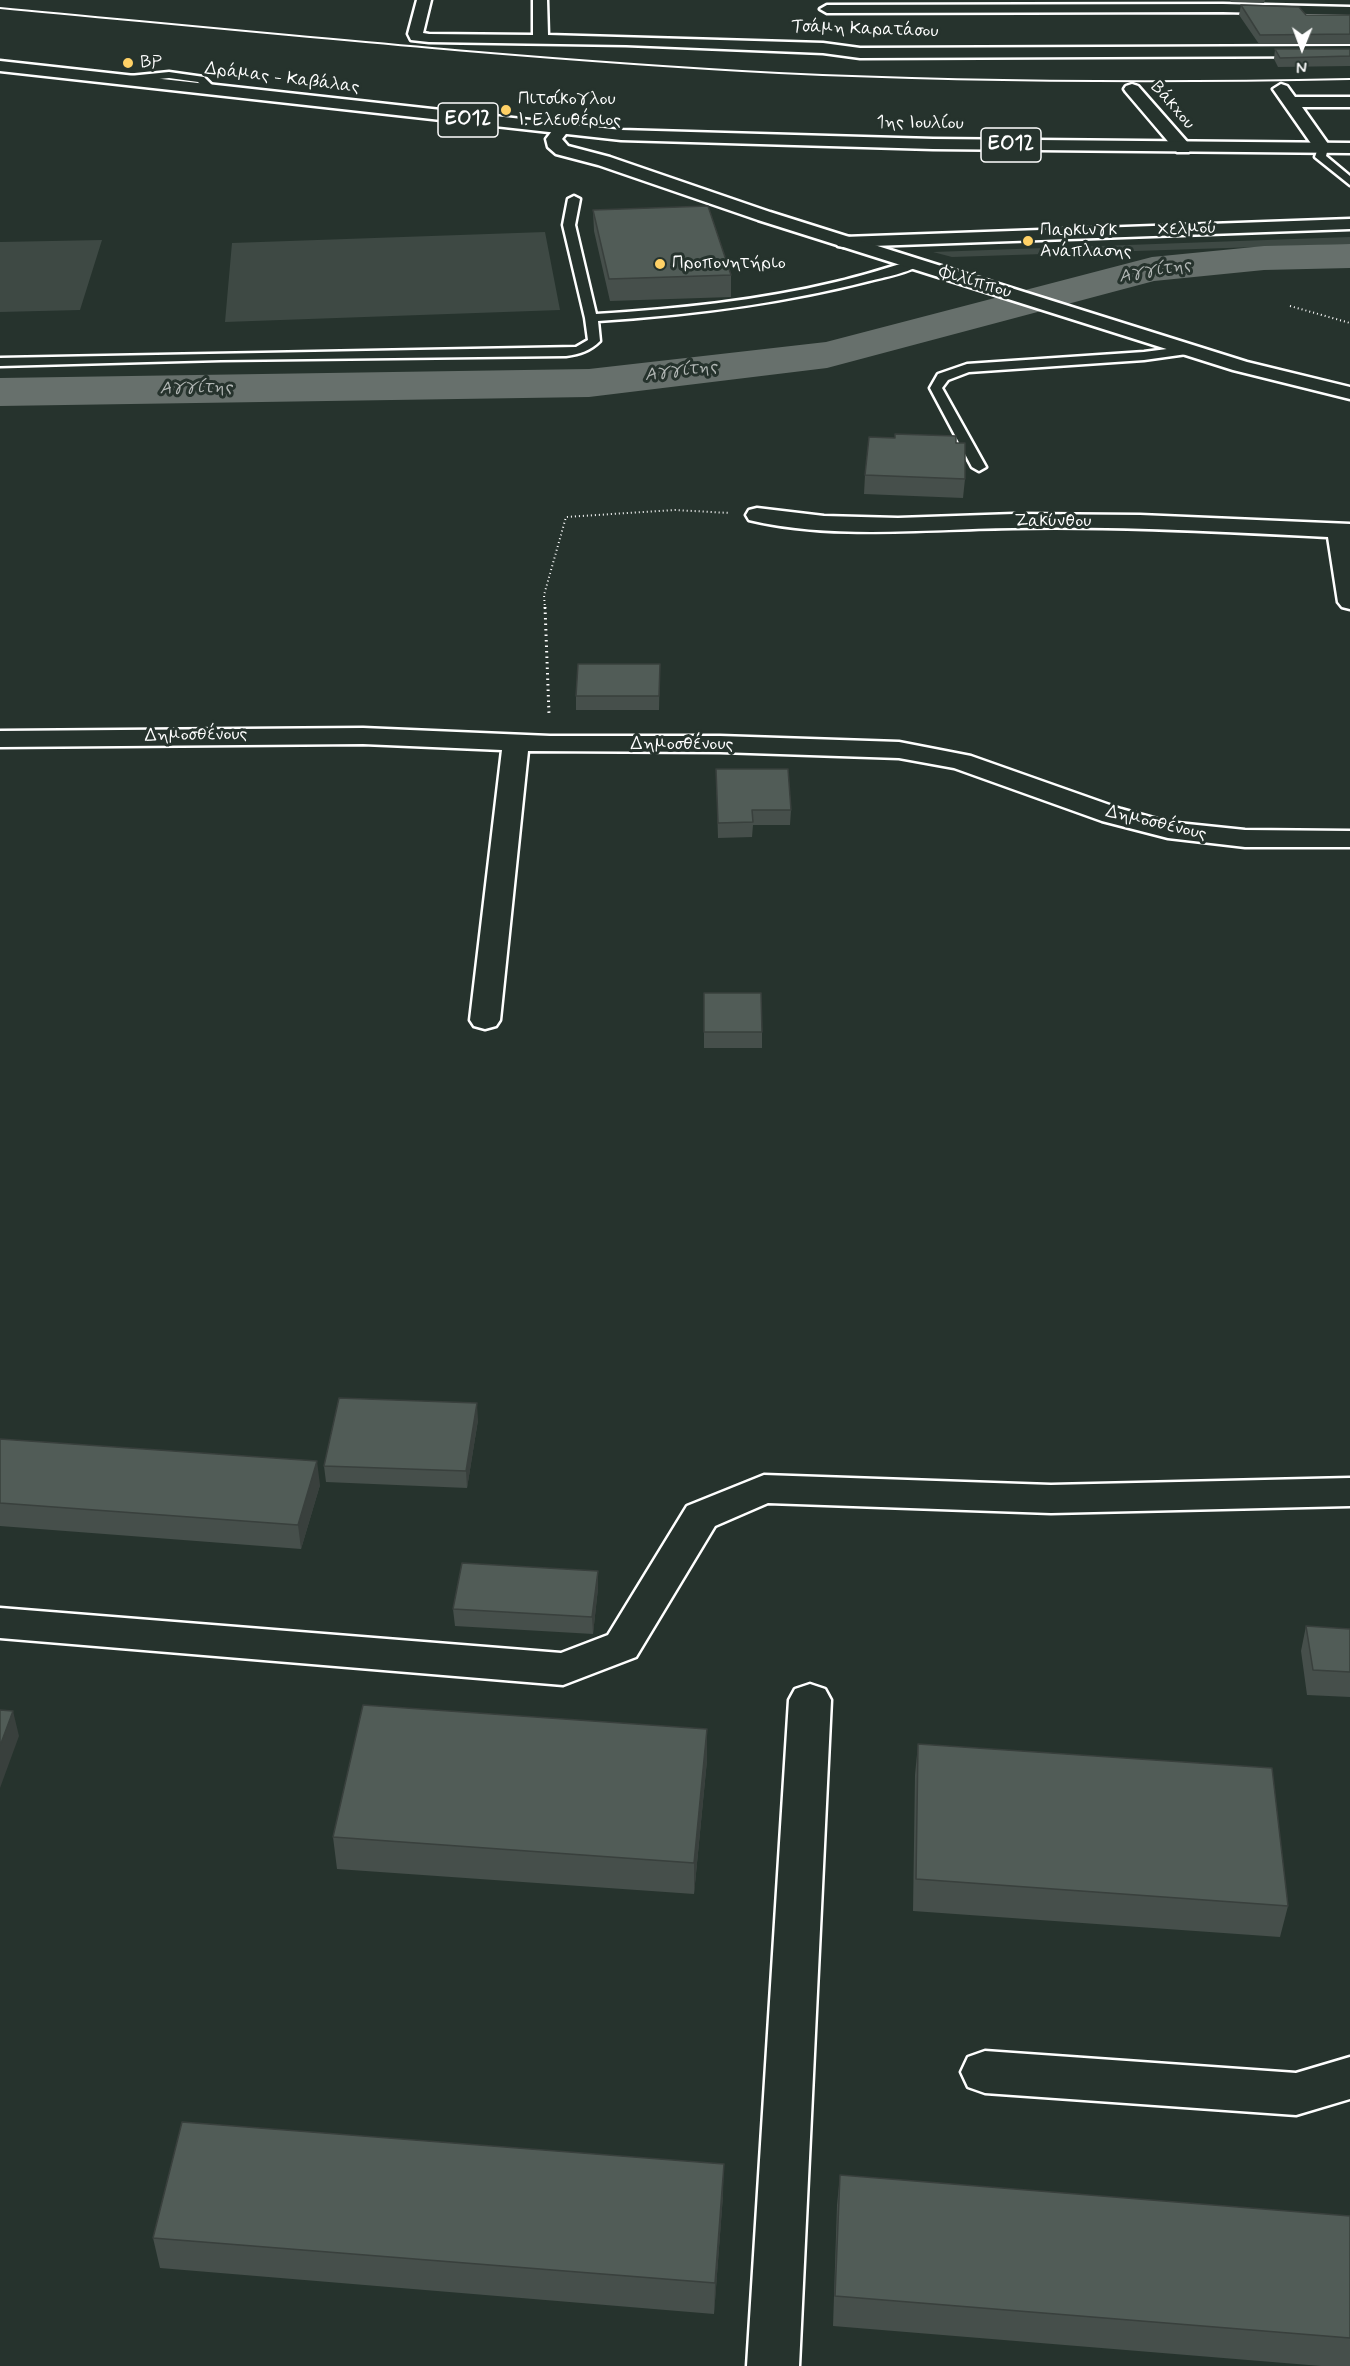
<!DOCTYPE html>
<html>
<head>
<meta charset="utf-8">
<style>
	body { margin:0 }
	#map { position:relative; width:1350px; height:2366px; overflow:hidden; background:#26332d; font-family:Mynerve,sans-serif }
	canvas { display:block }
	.north { position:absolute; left:1272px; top:18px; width:60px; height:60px; -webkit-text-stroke:4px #26332d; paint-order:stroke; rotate:181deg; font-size:16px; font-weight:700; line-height:24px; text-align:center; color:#fff }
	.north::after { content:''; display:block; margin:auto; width:21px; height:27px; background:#fff; clip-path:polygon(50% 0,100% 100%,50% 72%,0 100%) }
</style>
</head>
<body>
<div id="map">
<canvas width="1350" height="2366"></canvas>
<div class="north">N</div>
</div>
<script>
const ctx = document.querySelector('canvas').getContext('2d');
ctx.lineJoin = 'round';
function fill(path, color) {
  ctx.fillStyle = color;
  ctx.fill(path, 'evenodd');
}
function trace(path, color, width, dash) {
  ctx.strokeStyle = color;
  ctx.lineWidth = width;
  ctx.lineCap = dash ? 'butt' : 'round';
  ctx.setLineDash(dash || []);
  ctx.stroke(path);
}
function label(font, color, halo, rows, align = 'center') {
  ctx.font = font + ' Mynerve,sans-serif';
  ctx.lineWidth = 6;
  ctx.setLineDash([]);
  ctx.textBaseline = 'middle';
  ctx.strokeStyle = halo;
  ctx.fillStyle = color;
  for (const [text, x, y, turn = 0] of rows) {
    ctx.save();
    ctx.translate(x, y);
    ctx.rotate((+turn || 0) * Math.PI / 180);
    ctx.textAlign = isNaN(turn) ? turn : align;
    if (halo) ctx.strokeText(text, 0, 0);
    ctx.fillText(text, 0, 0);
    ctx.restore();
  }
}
fill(new Path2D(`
	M545,232l15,78 -335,12 7,-79z
	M1350,237v7l-398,13 -19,-5z
	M102,240l-22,70 -80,2v-70z`), '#3e4944');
fill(new Path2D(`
	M1350,244v24l-86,2 -110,11 -327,87 -238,29 -589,9v-28l589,-9 237,-27 326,-85 112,-11z`), '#67706c');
const lane = new Path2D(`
	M169,72l35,5 14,14 -9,2 -11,-11 -29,-4 -49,5 -5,-3 5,-3z
	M1323,145l5,3 -2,8 24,20v9l-35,-28 3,-9z
	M574,196l6,3 -5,26 21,89c81,-5 161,-13 240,-32 27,-6 52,-15 79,-22l6,4c-9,8 -39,14 -52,17 -89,23 -180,34 -271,40l2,20c-10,10 -20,13 -34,15l-345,4 -221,6v-8l576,-11 12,-7 -3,-22 -22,-93 5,-26z
	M1190,346l4,1 2,3 -2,3 -50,7 -175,12 -21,8 -6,8 44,79 -7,4 -7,-4 -42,-79 8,-14 29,-10 177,-12z`);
const street = new Path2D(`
	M417,0h14l-8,33 6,1 104,1v-35h14l1,35 275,8 37,5 490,-2v10l-490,2 -37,-5 -197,-8 -197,-3 -18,-2 -3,-6z
	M1223,4l127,3v8l-127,-3 -396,1 -7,-4 7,-4z
	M1132,84l6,2 51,58 2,4 -2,4h-12l-51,-60 -2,-3 2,-3z
	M1281,84l6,2 8,11h55v10h-48l29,41 -2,4h-12l-44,-63z
	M1350,219v10l-506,18 -6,-1 -3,-4 3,-4 6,-1z
	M757,508l67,8 74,2 116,-4 126,1 210,9v85l-8,-2 -4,-5 -10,-65c-105,-5 -210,-11 -315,-9 -85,1 -181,12 -264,-8l-3,-5 3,-5z
	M363,728l187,8h170l179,6 72,14 150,53 47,13 77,8 105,1v16h-105l-77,-9 -66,-17 -148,-53 -55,-10 -179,-6 -192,-1 -28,269 -4,6 -11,3 -11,-3 -4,-6 32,-270 -139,-6 -363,3v-16z
	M764,1475l287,10 299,-7v28l-299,7 -283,-10 -53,23 -79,131 -73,28 -563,-47v-30l561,45 47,-18 79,-129z
	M810,1684l15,5 6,11 -32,666h-52l42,-666 6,-11z
	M985,2051l311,22 54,-16v42l-54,16 -311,-22 -17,-6 -7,-15 7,-15z`);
const secondary = new Path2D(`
	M561,125l8,5 -7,9 6,7 42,11 160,55 152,48 325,102 103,25v12l-117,-29 -475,-150 -160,-55 -42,-11 -8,-7 -2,-8 9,-12z`);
const primary = new Path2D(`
	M0,61l621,69 312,9 417,4v10l-417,-4 -312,-9 -621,-69z`);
trace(lane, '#fff', 5);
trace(street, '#fff', 5);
trace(secondary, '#fff', 5);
trace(primary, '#fff', 5);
trace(new Path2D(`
	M1290,306l60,17
	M545,609l-1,-14 22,-78 109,-7 55,3`), '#fff', 2, [1, 3]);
trace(new Path2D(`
	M545,607l4,107`), '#fff', 3, [1.5, 4]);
fill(lane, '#26332d');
fill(street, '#26332d');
fill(secondary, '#26332d');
fill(primary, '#26332d');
trace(new Path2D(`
	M0,8c259,24 519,51 779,65 190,9 381,10 571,6`), '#fff', 2);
fill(new Path2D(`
	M1230,0h35l-1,3 -33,-1z
	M1241,5l65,10h44v29h-91l-20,-29z
	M1275,49h75v17l-72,1 -4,-8z
	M593,210l138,65v22l-121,4 -16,-70z
	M956,443l9,36 -2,19 -99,-4 1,-19z
	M660,664l-1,46h-83v-14z
	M716,769l75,41 -1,15h-37l-1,12 -34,1z
	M704,993l58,39v16h-58z
	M478,1420l-11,68 -141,-6 -2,-16z
	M0,1439l320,46 -19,64 -301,-23z
	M598,1588l-5,46 -138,-8 -2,-17z
	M1306,1626l44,3v68l-43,-2 -6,-44z
	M918,1744l370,162 -8,31 -367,-26 2,-136z
	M707,1760l-13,134 -357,-25 -4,-32z
	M840,2175l510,41v150h-29l-488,-40 4,-121z
	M723,2195l-9,119 -554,-46 -7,-30z`), '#464f4b');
fill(new Path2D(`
	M477,1403l1,17 -11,68 -1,-17z
	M317,1461l3,24 -19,64 -3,-24z
	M598,1571v17l-5,46 -1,-17z
	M13,1711l6,25 -19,52v-42z
	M707,1729v31l-13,134v-31z
	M724,2164l-1,31 -9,119 1,-31z`), '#39403d');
const building = new Path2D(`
	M1241,5l58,2 7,8h44v19l-90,1z
	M1275,49h75v7l-70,2z
	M708,206l23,69 -122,4 -16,-69z
	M895,434l61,2v7h9v36l-100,-4 4,-38 26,1z
	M578,664h82l-1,32h-83z
	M716,769h72l3,41h-39l1,12 -35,1z
	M704,993h57l1,39h-58z
	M339,1398l138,5 -11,68 -142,-5z
	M0,1439l317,22 -19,64 -298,-22z
	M462,1563l136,8 -6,46 -139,-8z
	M1306,1626l44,3v43l-37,-2z
	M363,1705l344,24 -13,134 -361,-26z
	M0,1710l13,1 -13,35z
	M918,1744l354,24 16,138 -372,-27z
	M182,2122l542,42 -9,119 -562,-45z
	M840,2175l510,41v122l-515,-42z`);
fill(building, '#515c57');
trace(building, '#39403d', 1.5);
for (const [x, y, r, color] of [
	[128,63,6,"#ffd166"],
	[506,110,6,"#ffd166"],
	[1028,241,6,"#ffd166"],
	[660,264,6,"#ffd166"]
]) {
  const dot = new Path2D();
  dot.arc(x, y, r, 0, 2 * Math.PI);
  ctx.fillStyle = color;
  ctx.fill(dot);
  trace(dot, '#26332d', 2);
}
label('18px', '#fff', '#26332d', [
	["Τσάμη Καρατάσου",865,30,2],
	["Δράμας - Καβάλας",282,79,7],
	["Βάκχου",1172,106,49],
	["1ης Ιουλίου",920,124,1],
	["Χελμού",1187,230,-2],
	["Φιλίππου",975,283,17],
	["Ζακύνθου",1053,522],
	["Δημοσθένους",196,736,-1],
	["Δημοσθένους",682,745],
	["Δημοσθένους",1156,824,13]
]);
label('18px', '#fff', '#26332d', [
	["BP",140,63],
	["Πιτσίκογλου",518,100],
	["Ι. Ελευθέριος",518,121],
	["Παρκινγκ",1040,231],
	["Ανάπλασης",1040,252],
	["Προπονητήριο",672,264]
], 'left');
label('italic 18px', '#b3b8b6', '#26332d', [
	["Αγγίτης",1155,272,-10],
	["Αγγίτης",681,372,-7],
	["Αγγίτης",196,389,-1]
]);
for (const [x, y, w] of [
	[468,120,60],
	[1011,145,60]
]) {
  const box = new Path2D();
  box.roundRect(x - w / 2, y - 17, w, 34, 4.5);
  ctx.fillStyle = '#26332d';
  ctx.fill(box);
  trace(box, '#fff', 1.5);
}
label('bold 20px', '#fff', null, [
	["ΕΟ12",468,120],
	["ΕΟ12",1011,145]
]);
</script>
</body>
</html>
